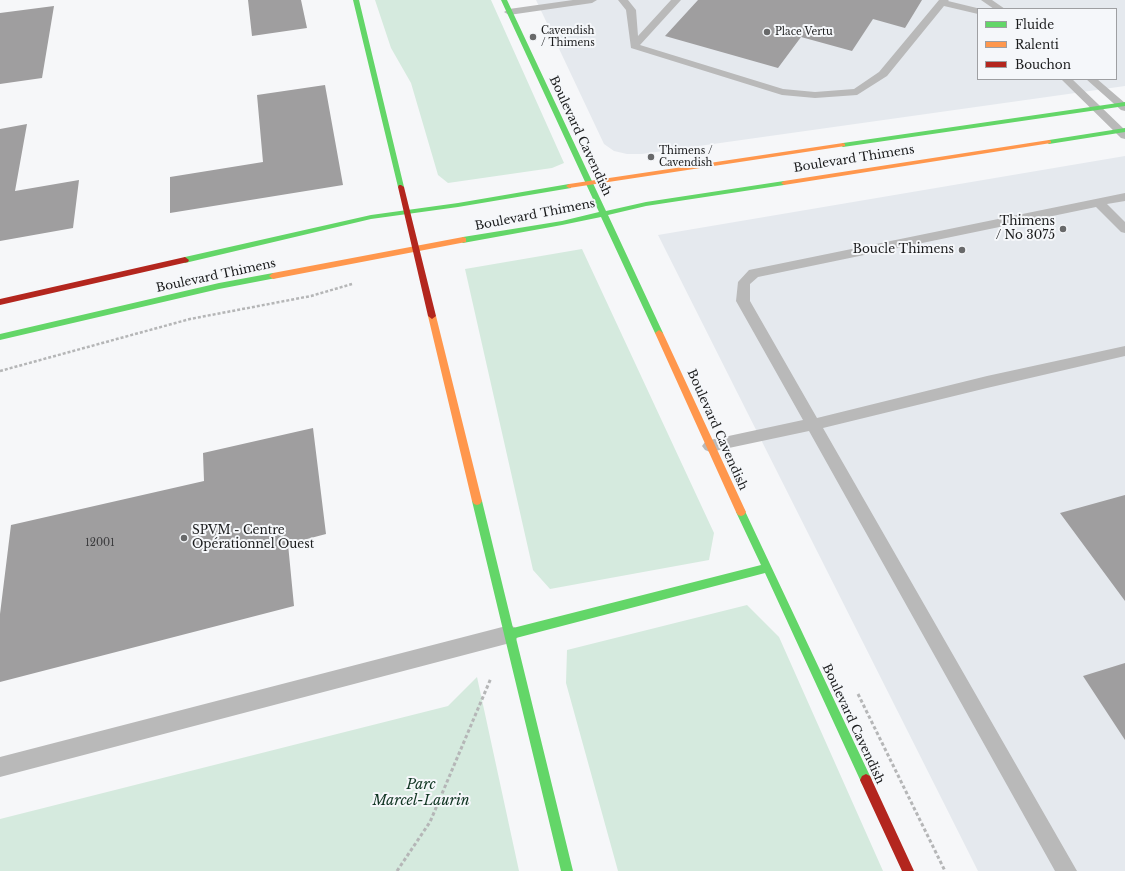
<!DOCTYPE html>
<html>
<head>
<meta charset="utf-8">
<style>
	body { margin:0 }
	#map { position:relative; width:1125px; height:871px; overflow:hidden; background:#f6f7f9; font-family:"Libre Baskerville",serif }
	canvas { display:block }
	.legend { position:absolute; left:977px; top:8px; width:140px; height:72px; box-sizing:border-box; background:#f5f7fa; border:1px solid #9e9fa2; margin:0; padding:5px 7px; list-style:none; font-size:12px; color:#1b1c1d }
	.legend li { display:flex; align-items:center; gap:8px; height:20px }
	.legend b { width:20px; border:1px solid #9e9fa2 }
</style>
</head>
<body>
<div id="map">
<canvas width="1125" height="871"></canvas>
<ul class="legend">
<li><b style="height:5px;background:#63d668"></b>Fluide</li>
<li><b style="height:5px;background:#ff974d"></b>Ralenti</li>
<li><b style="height:5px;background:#b3261e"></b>Bouchon</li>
</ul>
</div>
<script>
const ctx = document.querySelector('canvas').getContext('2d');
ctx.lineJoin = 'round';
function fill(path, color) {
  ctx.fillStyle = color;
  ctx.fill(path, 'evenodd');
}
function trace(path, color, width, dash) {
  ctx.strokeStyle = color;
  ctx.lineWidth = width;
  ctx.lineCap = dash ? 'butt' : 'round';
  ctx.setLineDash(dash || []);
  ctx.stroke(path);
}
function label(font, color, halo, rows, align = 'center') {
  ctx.font = font + ' "Libre Baskerville",serif';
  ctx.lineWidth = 4;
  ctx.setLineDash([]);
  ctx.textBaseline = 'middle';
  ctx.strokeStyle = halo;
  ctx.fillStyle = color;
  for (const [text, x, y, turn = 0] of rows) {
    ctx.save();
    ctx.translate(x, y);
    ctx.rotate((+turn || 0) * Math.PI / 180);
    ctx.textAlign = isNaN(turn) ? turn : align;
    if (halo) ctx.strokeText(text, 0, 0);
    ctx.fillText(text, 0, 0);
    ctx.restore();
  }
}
fill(new Path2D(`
	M536,0h589v86l-483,68h-15l-13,-3 -10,-7zM978,9h138v70h-138z
	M1125,156v715h-147l-320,-636z`), '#e5e9ee');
fill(new Path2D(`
	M375,0h116l73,163 -12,5 -104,15 -10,-8 -27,-92 -20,-35z
	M582,249l132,284 -5,27 -159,29 -17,-19 -68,-301z
	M747,605l32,32 104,234h-265l-52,-188 1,-33z
	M477,677l42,194h-519v-52l448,-113z`), '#d5eade');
fill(new Path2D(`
	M248,0h53l6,28 -55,8z
	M698,0h224l-17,28 -32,-9 -21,32 -51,-14 -23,31 -113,-32z
	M54,6l-12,72 -42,6v-71z
	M325,85l18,100 -173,28v-36l93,-15 -6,-67z
	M27,124l-12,67 64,-11 -6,48 -73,13v-112z
	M313,428l13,106 -38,10 6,62 -294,76v-68l11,-89 193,-44 -1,-28z
	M1125,495v106l-65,-88z
	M1125,663v77l-42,-64z`), '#9f9e9f');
trace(new Path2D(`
	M0,371l190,-52 121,-23 41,-12`), '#b5b6b7', 2.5, [3, 2]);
trace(new Path2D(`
	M858,694l87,177
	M397,871l33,-49 61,-144`), '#b5b6b7', 3, [3.5, 2.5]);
fill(new Path2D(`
	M573,0h24l-5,3 -83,12 -5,-3 5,-3z
	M618,0h10l8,10 2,26 33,-36h10l-41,45 143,44 32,3 39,-3 25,-17 60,-72h10l-1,1 33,8h-3v5l-34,-8 -57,70 -30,19 -42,3 -33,-3 -151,-47 -5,-38z
	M981,0h11l13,9h-11z
	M1061,79h11l53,51v9l-4,-1z
	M1086,79h11l28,24v8l-4,-1z
	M1125,193v8l-18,3 18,18v11l-4,-1 -25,-25 -338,70 -8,7v17l67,117 170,-42 138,-30v10l-138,32 -164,40 254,443h-22l-246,-440 -99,21 -5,-2 -3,-4 3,-4 5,-2 93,-20 -67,-119 2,-19 11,-12z
	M510,625l6,3 3,6 -3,6 -6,3 -510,134v-20z`), '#b9b9b9');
fill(new Path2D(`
	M353,0h6l45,187 -3,2 -3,-2z
	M501,0h6l99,211 40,-9 138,-21 3,2 -3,2 -138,21 -38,9 55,118 -1,2 -3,1 -4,-3 -54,-116 -39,8 -99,18 -4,-3 4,-3 99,-16 37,-9z
	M1125,102v4l-282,41 -3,-2 3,-2z
	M1125,128v4l-76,12 -3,-2 3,-2z
	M569,184h2v4l-113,19 -87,12 -186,44 -4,-3 4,-3 186,-42 87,-12z
	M273,273l4,3 -1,2 -57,11 -219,51v-6l219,-51z
	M477,497l3,1 2,3 31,127 248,-63 -25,-53 2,-3 3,-1 3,1 126,267 2,4 -2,4 -4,2 -4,-2 -97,-211 -249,65 57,233h-12l-89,-370 2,-3z`), '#63d668');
fill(new Path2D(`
	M1049,140l2,1v2l-267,42 -3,-2 3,-2z
	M843,143l2,1v2l-276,42 -3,-2 3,-2z
	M463,237l3,1v4l-193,37 -4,-3 4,-3z
	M432,313l4,3 46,185 -2,3 -3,1 -3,-1 -2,-3 -44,-185z
	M659,330l4,3 83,179 -2,3 -3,1 -3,-1 -2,-3 -81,-179z`), '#ff974d');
fill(new Path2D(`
	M399,185h2l3,2 32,129 -4,3 -4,-3 -30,-129z
	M185,257l4,3 -1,2 -188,43v-6z
	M866,774l4,2 44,95h-12l-42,-91 2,-4z`), '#b3261e');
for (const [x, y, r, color] of [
	[767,32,4,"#68696a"],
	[533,37,4,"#68696a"],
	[651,157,4,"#68696a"],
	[1063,229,4,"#68696a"],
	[962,250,4,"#68696a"],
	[184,538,4,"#68696a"]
]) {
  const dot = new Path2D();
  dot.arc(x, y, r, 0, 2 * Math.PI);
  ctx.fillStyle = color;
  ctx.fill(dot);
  trace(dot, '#f5f7fa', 1.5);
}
label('10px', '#1b1c1d', '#f5f7fa', [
	["Cavendish",541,31],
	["/ Thimens",541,43],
	["Place Vertu",775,32],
	["Thimens /",659,151],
	["Cavendish",659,163]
], 'left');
label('10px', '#3c3c3e', null, [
	["12001",100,543]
]);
label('12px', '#1b1c1d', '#f5f7fa', [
	["Boulevard Cavendish",580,136,65],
	["Boulevard Thimens",854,159,-9],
	["Boulevard Thimens",535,215,-11],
	["Boulevard Thimens",216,276,-12],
	["Boulevard Cavendish",717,430,66],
	["Boulevard Cavendish",853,724,65]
]);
label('12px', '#1b1c1d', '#f5f7fa', [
	["Thimens",1055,222],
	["/ No 3075",1055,236],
	["Boucle Thimens",954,250],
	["SPVM - Centre",192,531,"left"],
	["Opérationnel Ouest",192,545,"left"]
], 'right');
label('italic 14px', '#103522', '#f5f7fa', [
	["Parc",421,785],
	["Marcel-Laurin",421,801]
]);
</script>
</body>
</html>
